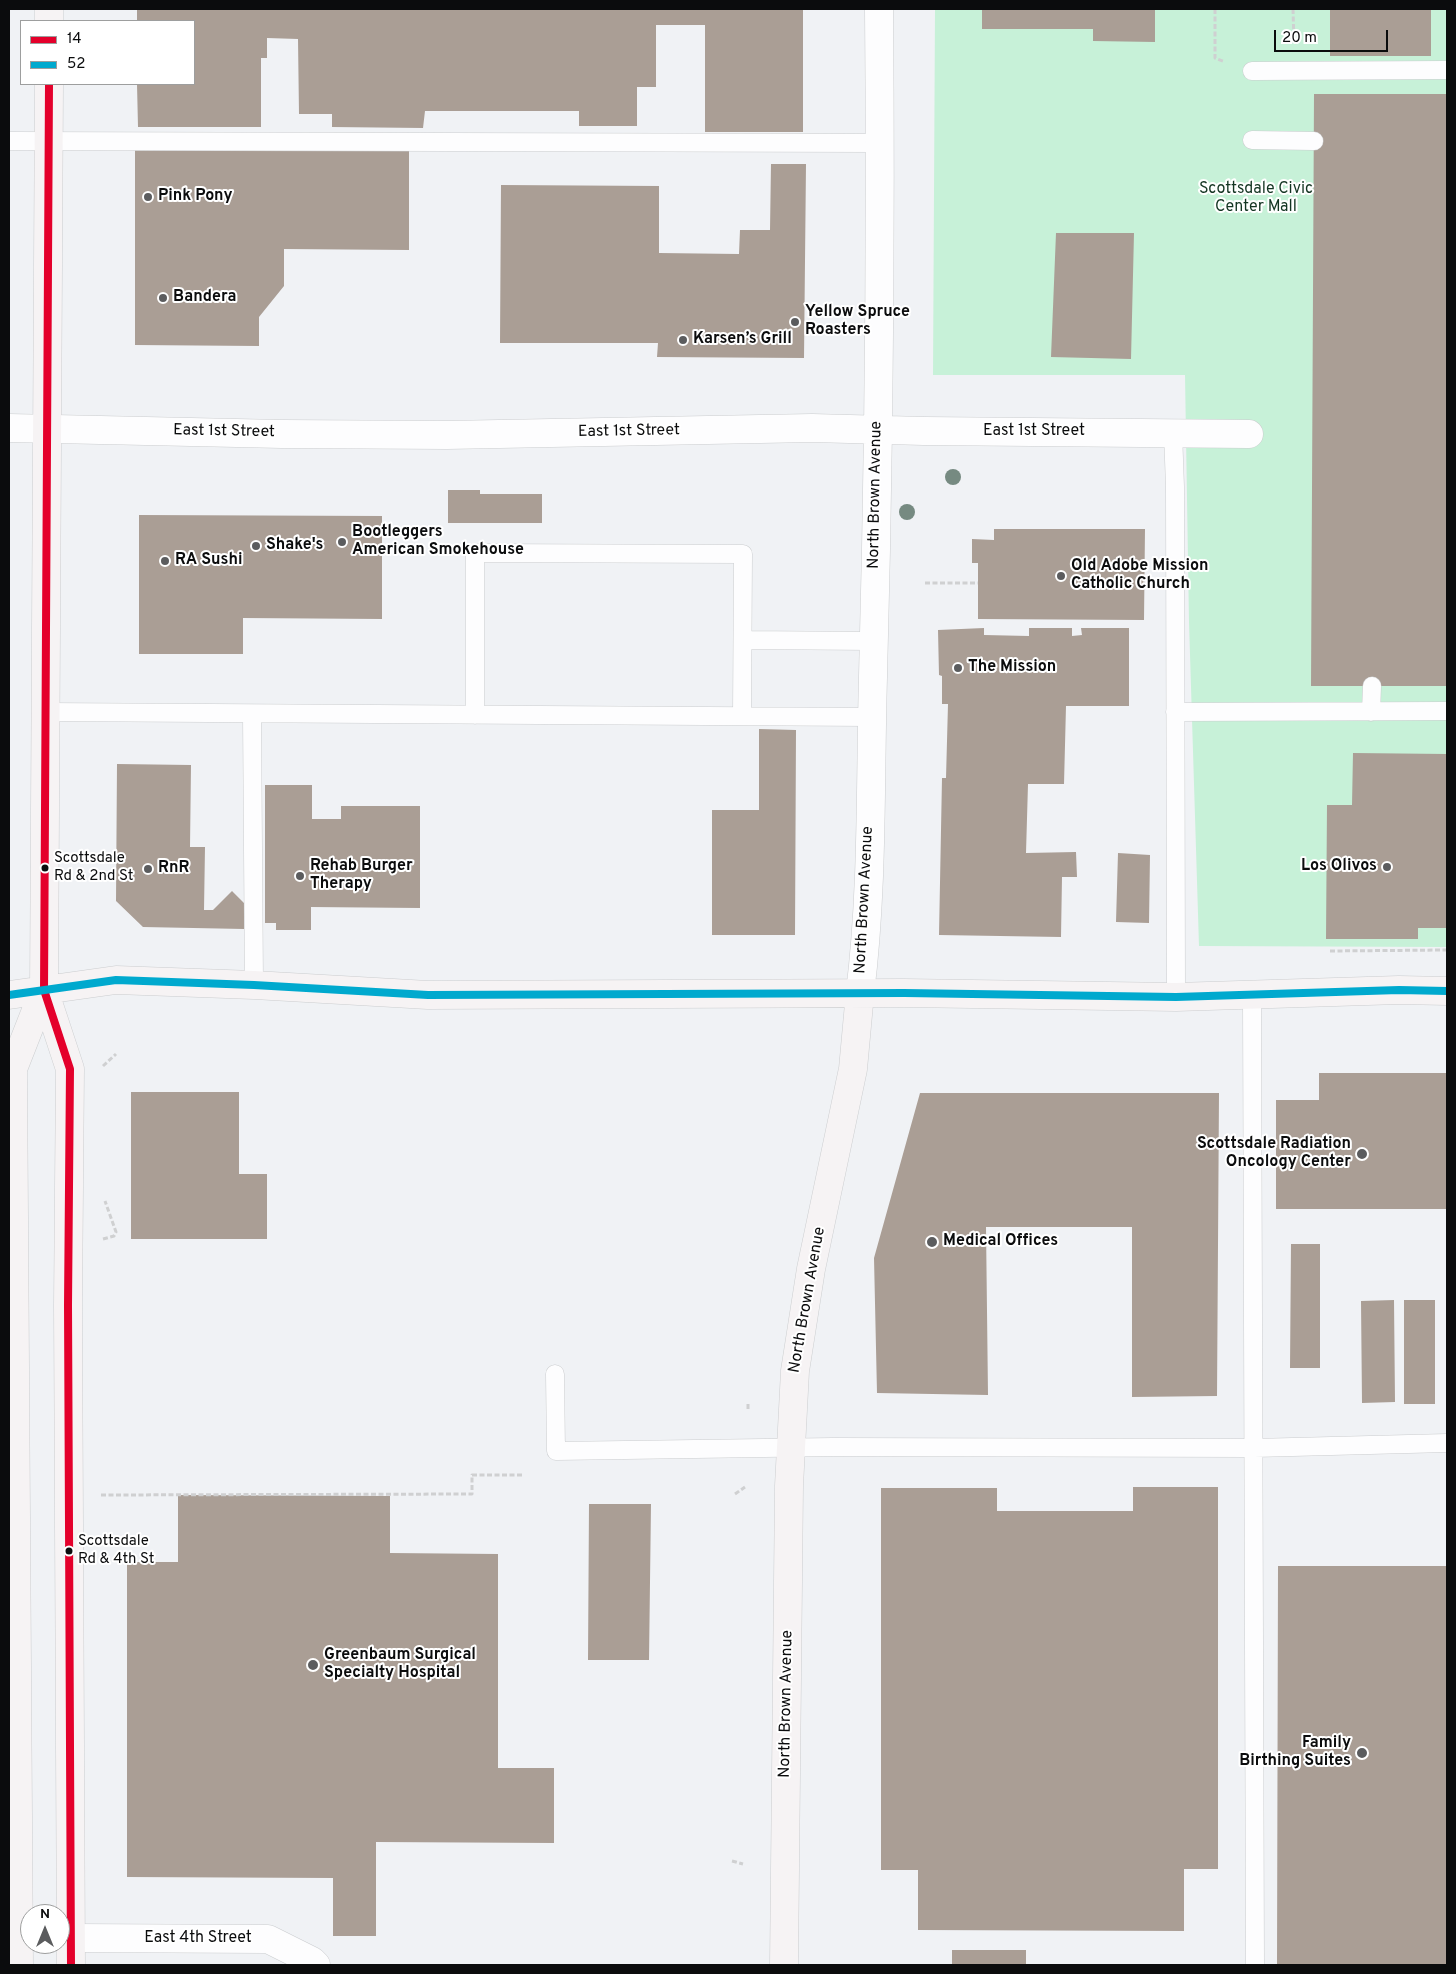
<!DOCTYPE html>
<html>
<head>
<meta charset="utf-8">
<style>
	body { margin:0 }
	#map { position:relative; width:1456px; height:1974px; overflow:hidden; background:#f0f2f5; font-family:Overpass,sans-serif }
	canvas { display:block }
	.frame { position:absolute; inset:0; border:10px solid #0b0c0d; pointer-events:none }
	.legend { position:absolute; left:20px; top:20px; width:175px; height:65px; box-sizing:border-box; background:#fff; border:1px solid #9d9e9e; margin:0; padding:6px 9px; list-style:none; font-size:15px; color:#0b0c0d }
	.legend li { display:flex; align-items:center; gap:10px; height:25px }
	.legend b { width:25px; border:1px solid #9d9e9e }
	.north { position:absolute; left:20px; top:1904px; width:50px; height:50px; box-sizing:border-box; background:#fff; border:1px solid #9d9e9e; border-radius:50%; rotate:0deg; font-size:14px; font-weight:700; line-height:20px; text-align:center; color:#0b0c0d }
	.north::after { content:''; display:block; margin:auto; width:18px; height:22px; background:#5b5c5e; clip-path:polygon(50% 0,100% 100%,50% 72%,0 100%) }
	.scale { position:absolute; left:1274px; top:30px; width:114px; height:22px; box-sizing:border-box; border:2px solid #0b0c0d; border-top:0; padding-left:6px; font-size:15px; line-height:18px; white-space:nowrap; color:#0b0c0d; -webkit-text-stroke:4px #fff; paint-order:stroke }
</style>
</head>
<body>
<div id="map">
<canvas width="1456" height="1974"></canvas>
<div class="frame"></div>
<ul class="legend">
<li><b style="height:6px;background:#e4002b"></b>14</li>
<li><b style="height:6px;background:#00a9ce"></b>52</li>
</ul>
<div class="north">N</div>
<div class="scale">20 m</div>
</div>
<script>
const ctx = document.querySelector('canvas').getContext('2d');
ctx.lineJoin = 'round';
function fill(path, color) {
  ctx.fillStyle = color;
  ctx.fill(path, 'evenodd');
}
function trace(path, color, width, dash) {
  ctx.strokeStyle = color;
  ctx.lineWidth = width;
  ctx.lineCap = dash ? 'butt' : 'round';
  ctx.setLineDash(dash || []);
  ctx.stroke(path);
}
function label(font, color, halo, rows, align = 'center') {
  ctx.font = font + ' Overpass,sans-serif';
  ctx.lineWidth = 4;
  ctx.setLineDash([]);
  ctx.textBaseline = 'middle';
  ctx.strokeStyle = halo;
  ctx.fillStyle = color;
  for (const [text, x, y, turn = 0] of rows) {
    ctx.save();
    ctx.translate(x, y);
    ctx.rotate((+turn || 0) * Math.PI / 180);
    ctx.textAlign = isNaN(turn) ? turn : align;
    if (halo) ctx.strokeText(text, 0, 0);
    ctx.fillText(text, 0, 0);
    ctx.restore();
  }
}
fill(new Path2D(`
	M935,9h512v938l-248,-1 -10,-324 -4,-247h-252z`), '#c7f1d8');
fill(new Path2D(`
	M137,9h666v123h-98v-107h-49v62h-19v39h-58v-15h-154l-2,17 -91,-1v-13h-33l-1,-75 -31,-1v20h-6v69h-123l-1,-43h57v-63h-57z
	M982,9h173v33l-62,-1v-12h-111z
	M1330,9h101v47h-101z
	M1314,94h133v592h-136z
	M135,149l274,2v99l-125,-1v37l-25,31v29l-124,-1z
	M771,164h35l-2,194 -147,-1 1,-14h-158l1,-158 158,1v67l80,1 1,-24h30z
	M1056,233h78l-3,126 -80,-2z
	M448,490h32v4h62v29h-94z
	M139,515l243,1v103l-139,-1v36h-104z
	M994,529h151l-1,91 -166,-1v-56h-6v-24l22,1z
	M984,628v7l45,1v-8h43v8l10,-1 -1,-7h48v78h-63l-2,78h-36l-2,69 50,-1 1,25h-15l-1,60 -122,-2 3,-157h4l2,-74h-6v-28l-3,-1 -1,-45z
	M759,729l37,1 -1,205h-83v-125h47z
	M1353,753l94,1v174h-29v11h-92l1,-134h25z
	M117,764l74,1 -1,82h15l-1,63h9l19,-19 12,12v26l-101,-2 -27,-26z
	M265,785h47v34h29v-13h79v102l-109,-1v23h-35v-7h-11z
	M1118,853l32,2 -1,68 -33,-1z
	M1319,1073h128v136h-171v-109h43z
	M131,1092h108v82h28v65h-136z
	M920,1093h299l-2,303 -85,1v-170h-146l2,168 -111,-2 -3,-135z
	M1291,1244h29v124h-30z
	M1394,1300l1,102 -33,1 -1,-102z
	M1404,1300h31v104h-31z
	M1133,1487h85v382h-34v62l-266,-1v-60h-37v-382h116v23h136z
	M178,1495l212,1v57l108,1v214h56v75l-178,-1v94h-43v-58l-206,-1v-315h51z
	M589,1504h62l-2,156h-61z
	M1278,1566h169v399h-170z
	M952,1950h74v15h-74z`), '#aa9e95');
const lane = new Path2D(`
	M1252,71l195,-1
	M1252,140l62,1
	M9,141l871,2
	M1173,432l2,55 1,510
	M743,640l131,1
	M44,712l827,5
	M1175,712l272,-1
	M1371,712l1,-26
	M252,714l2,271
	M475,715v-162l268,1 -1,162
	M1252,996l3,969
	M555,1374l1,77 277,-4 421,1 193,-5`);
const street = new Path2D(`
	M9,428l273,6 165,1 365,-7 112,3 325,3
	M860,993c13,-104 10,-211 13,-316 6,-223 8,-446 6,-668
	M72,1938l196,1 44,22 4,4`);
const secondary = new Path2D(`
	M49,21v-12
	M49,84l-5,906 26,79 -2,236 3,660
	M9,995l107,-15 138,5 174,10 476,-2 272,4 223,-7 48,1
	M19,1965l-6,-896 31,-79
	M784,1965l5,-479 6,-115 16,-102 42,-200 7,-76`);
trace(lane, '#cbcdcf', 19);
trace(street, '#cbcdcf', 29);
trace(secondary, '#cbcdcf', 29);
trace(new Path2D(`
	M1215,9v49l10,4
	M1293,9l1,34
	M925,583h53
	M1330,951l117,-1
	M103,1066l13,-12
	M103,1239l11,-3 2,-4 -11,-31
	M748,1404v5
	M735,1494l10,-7
	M101,1495l371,-1v-19h52
	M732,1861l11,3`), '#cfd0d1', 3, [5, 2.5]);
trace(lane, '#fdfdfe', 18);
trace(street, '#fdfdfe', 28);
trace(secondary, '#f6f3f4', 28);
trace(new Path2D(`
	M49,84l-5,906 26,79 -2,236 3,660`), '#e4002b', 8);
trace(new Path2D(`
	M9,995l107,-15 138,5 174,10 476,-2 272,4 223,-7 48,1`), '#00a9ce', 8);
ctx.fillStyle = '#768a81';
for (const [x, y] of [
	[953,477],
	[907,512]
]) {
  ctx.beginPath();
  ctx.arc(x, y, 8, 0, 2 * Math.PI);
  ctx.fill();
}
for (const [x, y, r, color] of [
	[148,197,5,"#5b5c5e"],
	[163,298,5,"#5b5c5e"],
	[795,322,5,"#5b5c5e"],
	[683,340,5,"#5b5c5e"],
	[342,542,5,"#5b5c5e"],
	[256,546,5,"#5b5c5e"],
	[165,561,5,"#5b5c5e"],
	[1061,576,5,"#5b5c5e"],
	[958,668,5,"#5b5c5e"],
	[1387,867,5,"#5b5c5e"],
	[45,868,4.5,"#0b0c0d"],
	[148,869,5,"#5b5c5e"],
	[300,876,5,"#5b5c5e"],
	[1362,1154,6,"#5b5c5e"],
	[932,1242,6,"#5b5c5e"],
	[69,1551,4.5,"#0b0c0d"],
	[313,1665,6,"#5b5c5e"],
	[1362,1753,6,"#5b5c5e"]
]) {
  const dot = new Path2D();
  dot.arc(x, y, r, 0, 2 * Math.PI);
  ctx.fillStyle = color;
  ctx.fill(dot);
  trace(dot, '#fff', 2);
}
label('15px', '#0b0c0d', '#fff', [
	["Scottsdale",54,859],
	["Rd & 2nd St",54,877],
	["Scottsdale",78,1542],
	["Rd & 4th St",78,1560]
], 'left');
label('16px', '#133522', '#fff', [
	["Scottsdale Civic",1256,190],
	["Center Mall",1256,208]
]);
label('bold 16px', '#0b0c0d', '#fff', [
	["Pink Pony",158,197],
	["Bandera",173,298],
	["Yellow Spruce",805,313],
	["Roasters",805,331],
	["Karsen’s Grill",693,340],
	["Bootleggers",352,533],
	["American Smokehouse",352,551],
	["Shake's",266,546],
	["RA Sushi",175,561],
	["Old Adobe Mission",1071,567],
	["Catholic Church",1071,585],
	["The Mission",968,668],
	["Rehab Burger",310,867],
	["Therapy",310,885],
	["Los Olivos",1377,867,"right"],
	["RnR",158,869],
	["Scottsdale Radiation",1351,1145,"right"],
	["Oncology Center",1351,1163,"right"],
	["Medical Offices",943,1242],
	["Greenbaum Surgical",324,1656],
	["Specialty Hospital",324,1674],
	["Family",1351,1744,"right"],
	["Birthing Suites",1351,1762,"right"]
], 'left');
label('16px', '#0b0c0d', '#fff', [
	["East 1st Street",224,432,1],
	["East 1st Street",629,432,-1],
	["East 1st Street",1034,432],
	["North Brown Avenue",876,495,-89],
	["North Brown Avenue",865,900,-87],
	["North Brown Avenue",808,1300,-80],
	["North Brown Avenue",787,1704,-89],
	["East 4th Street",198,1939]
]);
</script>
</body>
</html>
